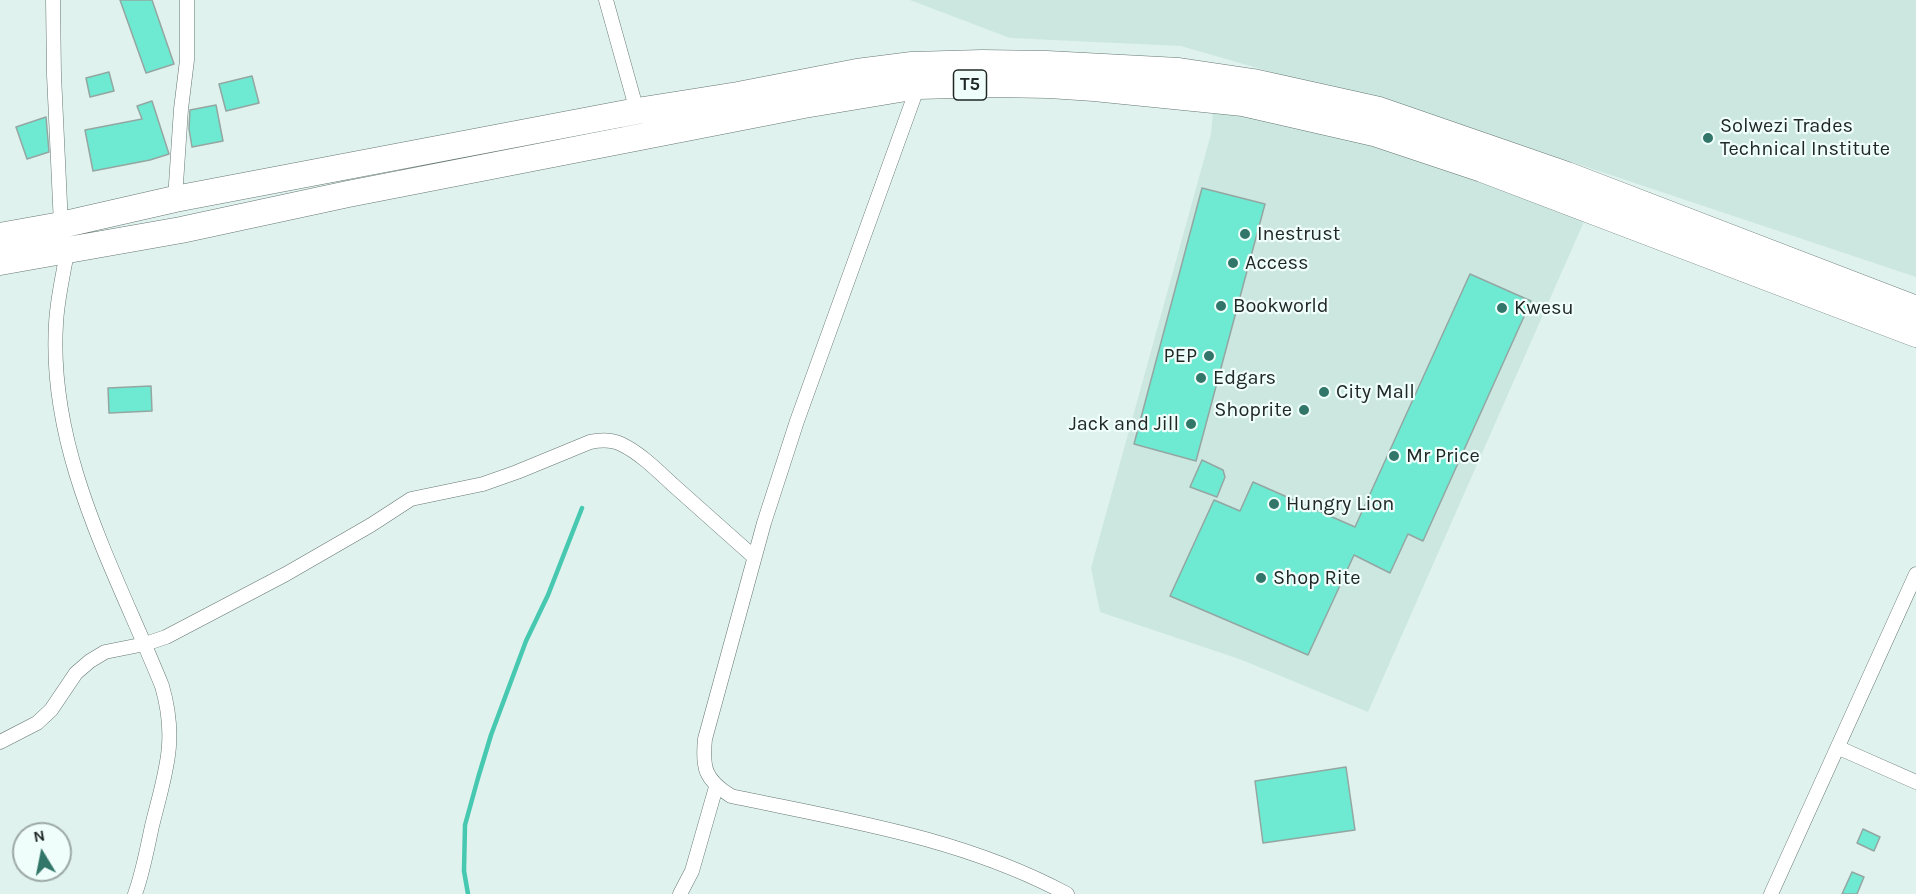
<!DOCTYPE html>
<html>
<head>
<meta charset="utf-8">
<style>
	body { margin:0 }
	#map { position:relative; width:1916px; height:894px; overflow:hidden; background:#dff2ed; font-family:Karla,sans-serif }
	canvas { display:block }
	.north { position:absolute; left:12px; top:822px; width:60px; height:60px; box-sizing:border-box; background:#effefa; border:2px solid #9ca8a5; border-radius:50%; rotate:350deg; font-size:16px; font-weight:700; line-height:24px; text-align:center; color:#202826 }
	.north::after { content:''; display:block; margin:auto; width:21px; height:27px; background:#327669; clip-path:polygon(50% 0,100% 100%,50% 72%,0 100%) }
</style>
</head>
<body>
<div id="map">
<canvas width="1916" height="894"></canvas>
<div class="north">N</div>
</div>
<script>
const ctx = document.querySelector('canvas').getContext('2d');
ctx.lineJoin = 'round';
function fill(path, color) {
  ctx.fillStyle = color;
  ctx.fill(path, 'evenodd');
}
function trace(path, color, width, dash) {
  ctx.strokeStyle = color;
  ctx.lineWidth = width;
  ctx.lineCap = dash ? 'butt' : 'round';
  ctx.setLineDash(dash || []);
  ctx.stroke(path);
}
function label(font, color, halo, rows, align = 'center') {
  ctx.font = font + ' Karla,sans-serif';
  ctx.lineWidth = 4.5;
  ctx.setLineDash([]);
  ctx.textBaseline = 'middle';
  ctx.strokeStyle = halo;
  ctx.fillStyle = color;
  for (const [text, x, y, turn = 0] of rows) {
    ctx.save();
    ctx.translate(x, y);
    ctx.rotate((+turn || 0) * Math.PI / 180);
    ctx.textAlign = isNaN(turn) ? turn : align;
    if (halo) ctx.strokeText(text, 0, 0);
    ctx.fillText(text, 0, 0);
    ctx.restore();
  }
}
fill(new Path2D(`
	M910,0h1006v277l-413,-138 -322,-93 -171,-8z
	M1214,101l188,49 184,67 -218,495 -126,-52 -142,-48 -9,-44 120,-434z`), '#cbe7e0');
trace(new Path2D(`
	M468,894l-4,-23 1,-46 13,-47 13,-43 35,-94 22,-46 34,-87`), '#47c8b1', 4.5);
const building = new Path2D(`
	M120,0h32l22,64 -28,9z
	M109,72l5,19 -24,6 -4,-19z
	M252,76l7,27 -33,8 -7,-27z
	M152,101l17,53 -19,6 -57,11 -8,-41 57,-11 -5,-13z
	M216,105l7,36 -31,6 -3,-18 1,-19z
	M46,117l3,35 -22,7 -11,-32z
	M1202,188l63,16 -69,257 -62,-17z
	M1470,274l61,27 -108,240 -15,-7 -18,39 -36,-18 -46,100 -138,-59 44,-96 26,11 13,-29 102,45z
	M151,386l1,25 -43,2 -1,-25z
	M1202,460l21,10 2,7 -8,20 -27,-10z
	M1346,767l9,63 -92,13 -8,-62z
	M1863,829l17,8 -6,14 -17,-8z
	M1852,872l12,5 -7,17h-15z`);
fill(building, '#6eead2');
trace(building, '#94a6a2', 1.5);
const street = new Path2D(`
	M53,0l1,75 7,150
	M606,0l31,111
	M918,86l-121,335 -33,102 -59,216c-3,29 0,41 26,57 114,24 232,42 336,98
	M175,199l6,-90 6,-49v-60
	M67,252c-4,24 -10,48 -11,72 -8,129 59,246 106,362 16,55 3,87 -10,140 -5,23 -9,46 -17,68
	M0,742l37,-19 14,-13 25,-37 14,-12 15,-9 40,-8 21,-7 120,-63 85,-49 40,-26 72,-15 34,-12 73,-30c11,-2 21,-3 31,2 19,9 36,26 51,40 27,24 55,49 82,73
	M1839,748l77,34
	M680,894l12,-23 24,-84
	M1771,894l145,-320`);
const highway = new Path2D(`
	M0,236l61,-11 114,-26 462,-88 101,-16 119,-23 55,-7 70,-2 65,1 132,7 74,11 126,28 188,65 349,134
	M0,262l181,-32 167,-36 456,-89 114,-19 74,-2 57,1 45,3 149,15 131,30 108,36 434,165`);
trace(street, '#667773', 15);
trace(highway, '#667773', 27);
trace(street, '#fff', 14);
trace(highway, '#fff', 26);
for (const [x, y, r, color] of [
	[1708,138,6,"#327669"],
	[1245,234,6,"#327669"],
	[1233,263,6,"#327669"],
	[1221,306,6,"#327669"],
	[1502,308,6,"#327669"],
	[1209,356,6,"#327669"],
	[1201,378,6,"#327669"],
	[1324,392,6,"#327669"],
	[1304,410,6,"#327669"],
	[1191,424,6,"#327669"],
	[1394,456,6,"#327669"],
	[1274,504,6,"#327669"],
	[1261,578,6,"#327669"]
]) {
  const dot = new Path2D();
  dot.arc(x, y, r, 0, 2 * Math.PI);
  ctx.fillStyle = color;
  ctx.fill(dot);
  trace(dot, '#effefa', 2);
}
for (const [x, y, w] of [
	[970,85,33]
]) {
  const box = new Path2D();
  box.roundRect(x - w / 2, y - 15, w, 30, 4.5);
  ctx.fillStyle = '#effefa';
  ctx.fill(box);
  trace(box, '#202826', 1.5);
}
label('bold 18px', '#202826', null, [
	["T5",970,85]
]);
label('20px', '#202826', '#effefa', [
	["Solwezi Trades",1720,126],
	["Technical Institute",1720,149],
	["Inestrust",1257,234],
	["Access",1245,263],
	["Bookworld",1233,306],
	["Kwesu",1514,308],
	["PEP",1197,356,"right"],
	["Edgars",1213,378],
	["City Mall",1336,392],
	["Shoprite",1292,410,"right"],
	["Jack and Jill",1179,424,"right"],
	["Mr Price",1406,456],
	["Hungry Lion",1286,504],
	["Shop Rite",1273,578]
], 'left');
</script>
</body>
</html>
